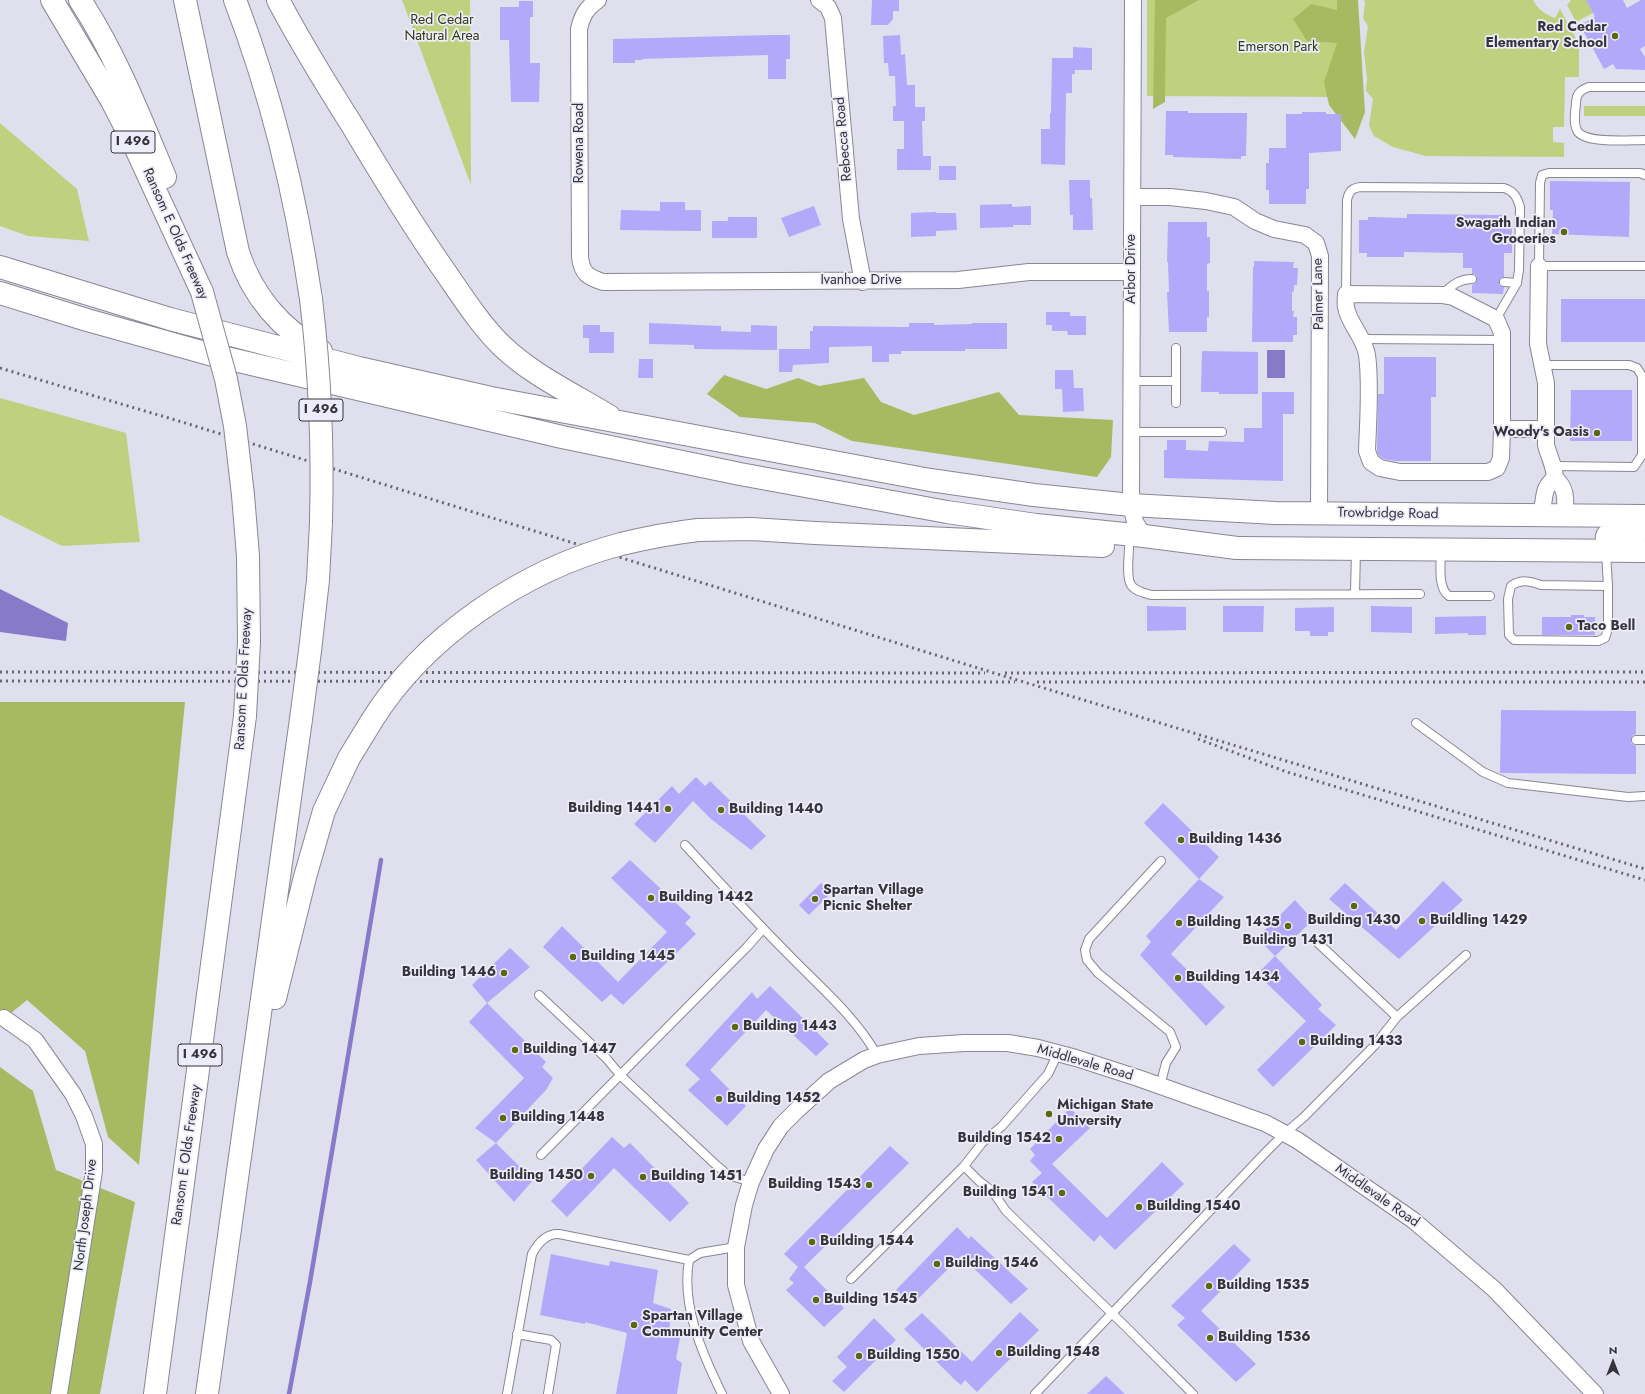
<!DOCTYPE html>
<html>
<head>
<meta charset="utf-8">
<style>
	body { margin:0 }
	#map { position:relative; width:1645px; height:1394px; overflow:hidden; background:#e0dfed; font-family:Jost,sans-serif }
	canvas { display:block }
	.north { position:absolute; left:1593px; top:1342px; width:40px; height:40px; -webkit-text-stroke:3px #edecfa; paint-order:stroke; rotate:0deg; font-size:11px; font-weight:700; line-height:16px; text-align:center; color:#35343a }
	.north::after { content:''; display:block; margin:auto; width:14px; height:18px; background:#35343a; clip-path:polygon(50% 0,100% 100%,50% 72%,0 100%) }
</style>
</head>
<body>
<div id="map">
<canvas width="1645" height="1394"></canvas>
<div class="north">N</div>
</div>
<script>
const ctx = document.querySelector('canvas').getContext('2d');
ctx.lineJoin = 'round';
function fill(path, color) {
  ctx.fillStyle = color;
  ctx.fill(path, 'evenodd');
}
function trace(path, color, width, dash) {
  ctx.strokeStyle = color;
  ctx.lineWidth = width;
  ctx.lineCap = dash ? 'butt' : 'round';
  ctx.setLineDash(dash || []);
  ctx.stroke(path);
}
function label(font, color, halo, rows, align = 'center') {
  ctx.font = font + ' Jost,sans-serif';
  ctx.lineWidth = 3.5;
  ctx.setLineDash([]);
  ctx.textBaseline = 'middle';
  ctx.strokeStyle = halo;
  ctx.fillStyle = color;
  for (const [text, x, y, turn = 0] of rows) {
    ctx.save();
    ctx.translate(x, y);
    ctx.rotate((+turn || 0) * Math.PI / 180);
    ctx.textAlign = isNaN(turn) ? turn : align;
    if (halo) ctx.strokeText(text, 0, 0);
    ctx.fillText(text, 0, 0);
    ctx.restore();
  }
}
fill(new Path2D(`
	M402,0h68l1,185z
	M1147,0h199v97l-199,-1z
	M1364,0h169c5,10 12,14 22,18l5,-9 19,35v33h-14l-1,50h-11v15l11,1v14l-138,-1 -33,-9 -19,-11 -5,-10 4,-27 -7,-8 1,-12 -3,-27 4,-26 -5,-8 2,-15z
	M1571,0h15l7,13 -17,9 -9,-17z
	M1584,106h61v10h-61z
	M0,123l77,66 12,52 -61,-5 -28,-10z
	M0,398l126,35 14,109 -78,4 -62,-31z`), '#bfd17f');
fill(new Path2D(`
	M1155,0h44l-33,18 -1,84 -12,7z
	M1337,0h21l7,112 -10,27 -26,-34 -5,-23 13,-39 -30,-2 -14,-22 18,-15 26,6z
	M724,375l42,14 32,-11 21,8 45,-8 17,24 33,13 85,-23 20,23 94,5 -2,37 -14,20 -245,-36 -37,-18 -75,-6 -33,-23z
	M0,702h185l-46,463 -31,-28 -23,-86 -58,-51 -27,22z
	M0,1067l33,24 23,79 79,32 -35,192h-100z`), '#a7b961');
fill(new Path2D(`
	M1267,350h18v28h-18z
	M0,589l68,34 -2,18 -66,-9z`), '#877bc9');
trace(new Path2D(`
	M289,1394l21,-112 71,-422`), '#877bc9', 4.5);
fill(new Path2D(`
	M872,0h27v11h-6v8l-5,6h-17z
	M1586,0h37l4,8 14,-8h4v46l-5,3 5,8v13l-29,-1 -3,-5 -9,5 -24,-44 15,-8z
	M519,1h14v16h-3v46h10l-1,39h-28l-2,-62h-9v-33h19z
	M771,35h19v24h-4v20h-18v-24l-126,4v1h-7v3h-22v-24z
	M900,35l1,20 4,-1 2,31h8v22h10v14h-3l1,35h8v14h-34v-21h7v-28h-11v-15h3l-1,-30h-6l-1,-13h-4l-1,-27z
	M1073,47l19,1v22h-17v4h-3v19h-6l-1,72 -24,-1v-35h9v-16h1l1,-55h21z
	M1166,111h22v2h59l-1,43h-5v3l-68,-2v-2h-8z
	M1302,112h24v2h15v37l-32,2v36h-3v15h-37v-14h-3v-27h3v-15h17v-34h16z
	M939,166h17v14h-17z
	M1069,180h21v18h2l1,32h-20v-15h-3z
	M1550,181l80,1 -1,55 -77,-3 1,-24h-3z
	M660,202h25v8h16v21l-81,-1 1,-20 39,1z
	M1012,204v3l19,-1v19h-18v2l-33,1v-23z
	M814,206l7,19 -32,12 -8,-19z
	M936,212v1h20l1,17 -21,1v5l-25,1v-24z
	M1407,214l96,1v6h9v32h-8v24l-4,2 -1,2v4l5,2 -1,7 -31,-1v-8l3,-2 2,-5 -2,-4h-3v-6h-9v-15l-59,-1v5h-37v-4h-8v-33h9v-3l39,1z
	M728,217h29v21h-45v-17h16z
	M1168,222h39v15h3v26l-3,1v27h2v26h-2v15h-38l-2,-40h2l-1,-30h-1z
	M1254,261l40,1 -1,6h5l-1,17h-3v6l-2,1v19h2l-1,6h4v18h-4v7h-41l1,-75h1z
	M1561,299h84v43h-84z
	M1046,312h24v4h16v19h-18l-1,-4h-15v-6h-6z
	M649,323l72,3v5l30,1v-7l26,1v24l-83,-1v-4l-45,-1z
	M909,323h25v2l38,-1v-1h35v26h-42v2h-64v3h-12v8h-17v-16l-43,1v16l-36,2 -1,7h-13v-23h31v-18h3v-5l96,1z
	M583,325h17v7h14v21h-25v-15h-6z
	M1202,351l56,1v42h-39v-2h-18z
	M1384,357h52v40h-5v64h-36l-11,-2 -5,-3 -2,-4 1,-58h6z
	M639,359h14v19h-15z
	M1055,370h18l1,18h9l1,23 -21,1 -1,-23h-7z
	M1571,390h61v51h-62z
	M1262,392h32v22h-11v67l-119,-3v-28h3v-10h19v10l22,1 1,-10 35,1v-14h18z
	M1147,606l39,1v23l-39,1z
	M1223,606h41l-1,26h-40z
	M1371,606l41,1v26l-41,-1z
	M1334,607v25h-6v4h-18v-5h-15v-23z
	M1571,615h13v2h11v18h-53v-18h29z
	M1486,616v19h-18v-2l-33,1v-17z
	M1501,710l135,1v23l-3,1 -2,5v3l5,3v28l-136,-1z
	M696,777l9,9 5,-5 56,55 -15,14 -40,-31 -18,-18 -38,42 -21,-19 38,-38 7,8z
	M1163,803l56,54 -20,22 -55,-56z
	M630,860l61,57 -6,6 11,11 -73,71 -12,-11 -9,8 -59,-55 19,-21 56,56 49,-50 -56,-54z
	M1199,879l25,18 -53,57 54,53 -19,19 -66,-71 11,-13 -5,-6z
	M1443,881l20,19 -64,59 -70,-60 16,-16 51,47z
	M821,883l10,10 -22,22 -10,-10z
	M1295,900l18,20 -38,36 -18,-18z
	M510,948l20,19 -43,36 -15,-18z
	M1275,956l47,49 -4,4 18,16 -63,62 -16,-17 49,-49 -49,-47z
	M770,986l59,58 -13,12 -50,-46 -56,60 36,36 -19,20 -39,-36 12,-11 -15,-14 67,-73 5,7z
	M487,1003l59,59 -4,5 11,11 -7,12 -50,53 -21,-15 49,-50 -55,-56z
	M1070,1108l20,20 -38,36 55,54 55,-56 22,22 -69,66 -15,-15 -6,7 -62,-60 10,-9 -12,-12 5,-6 -5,-6z
	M612,1137l12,11 6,-5 59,60 -19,19 -56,-54 -47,49 -16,-16z
	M496,1143l37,37 -19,22 -38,-42z
	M890,1146l19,17 -105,104 40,41 -20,19 -38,-37 8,-7 -5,-4 9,-12 -14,-13z
	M957,1227l12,12 2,-3 57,53 -17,15 -50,-48 -49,49 -16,-15z
	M1234,1244l17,16 -50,51 55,53 -20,18 -59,-57 8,-7 -14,-12z
	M551,1254l58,12 1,-5 48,9 -5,33 18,6 -2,25 11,4 -4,21 6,4 -5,31h-61l11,-61 -42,-11v2l-45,-9z
	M1020,1312l19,18 -62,62 -12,-12 -4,5 -7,-6 -50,-50 18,-16 50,49z
	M874,1318l22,22 -52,52 -12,-11 15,-14 -10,-10z
	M1106,1376l19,18h-38z`), '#b3a8f9');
const lane = new Path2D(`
	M1645,87h-56c-9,3 -13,7 -13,17 -1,8 -3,21 2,28 10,12 52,8 67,8
	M1645,175l-5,-2h-91l-7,2 -2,8 -1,83h106
	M1504,282l13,1
	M1346,294l1,-94c2,-9 5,-12 14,-13l143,1c10,3 13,9 16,19l-1,63 -2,13 -21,36
	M1442,294c10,-8 16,-15 30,-15
	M1363,339l139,1
	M1176,348v55
	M1542,365h87l8,3 5,8v79l-8,12 -80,-1
	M1132,381h44
	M1132,432h90
	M1129,547c0,9 -3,30 2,38 4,6 13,8 20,10l269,-1
	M1441,550c0,13 -4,38 8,46h41
	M1606,552l2,34 -67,-1c-11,-4 -20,-6 -30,1l-3,13 1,36 5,5 84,1 7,-3 3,-9v-43
	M1355,594l1,-45
	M1416,723l67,49 25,11 120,14 17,-1
	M1636,740h9
	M685,845c34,37 68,74 104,110 31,32 66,61 88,100
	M1318,943l79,74
	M539,995l67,63 15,18 94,88 13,11 23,7
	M1160,1086l6,-23 10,-16 -6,-15 -72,-59 -11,-13 -2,-10 4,-11 72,-78
	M541,1155l206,-208 16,-18
	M964,1166l15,15 14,11 13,19 119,115 68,68
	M851,1279l113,-113 18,-23 20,-17 46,-52 10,-21
	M517,1334l34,6 5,5 -8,49
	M507,1394l25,-140c6,-11 14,-21 27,-20l130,26
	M722,1394c-20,-41 -41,-88 -33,-134l11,-7 36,-6
	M1035,1394l232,-243 17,-17 20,-17 71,-72 22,-28 69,-62`);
const street = new Path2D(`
	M598,0c-12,8 -16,16 -19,29l1,228c2,17 8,20 23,25l355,-2 71,-8h103
	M819,0l9,7 5,11 18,201 12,63
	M1133,0l-2,505 4,17 9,14
	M1133,197h37l36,4 28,6 21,14 19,8 31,6 11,8 4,13 -1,258
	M1539,266l-1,78 8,39v62c3,12 8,19 9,33
	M1502,429l-1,29 -4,10 -9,4h-88l-20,-4 -9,-6 -4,-11c1,-29 4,-68 0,-96 -3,-19 -19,-32 -21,-48 -1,-4 0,-9 0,-13l96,1 11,2 43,22 6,14v96h44
	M1538,516c11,-16 0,-24 17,-38 13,12 10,22 10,39
	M4,1018l31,22 38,54 11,22 10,28v27l-35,223
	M781,1394l-30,-53 -15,-56v-38l8,-42 7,-23 15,-33 15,-23 16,-16 32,-29 35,-21 13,-5 42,-9 45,-3h44l30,5 38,10 62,20 127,45 32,17 116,80 81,69 101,105`);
const secondary = new Path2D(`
	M1131,505l144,8 370,3
	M1237,548l408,3
	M1606,551l1,-15 4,-4 29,-2`);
const highway = new Path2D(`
	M52,0l60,101 20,39 70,152
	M80,0c36,55 60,117 85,177
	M185,0l53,252c14,43 43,78 83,99
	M235,0c37,96 61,197 76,299
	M278,0c23,43 48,84 74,125 28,47 56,93 87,138 20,28 39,60 64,84 31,29 70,47 106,69
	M0,267l170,52 189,49 132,30 439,82 104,15 97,10
	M0,293l87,27 122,34 353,83 178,37 207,38 89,13 108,11 93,12
	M243,495l5,61 1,86
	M698,530l53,-1 64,4 288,13
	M310,651l8,-71 3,-58
	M275,998l30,-121 19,-66 25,-53 22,-36
	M155,1394l90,-678
	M207,1394l94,-675`);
trace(lane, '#888794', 10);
trace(street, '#888794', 18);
trace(secondary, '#888794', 24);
trace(highway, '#888794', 24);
trace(lane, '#fff', 8);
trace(street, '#fff', 16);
trace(secondary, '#fff', 22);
trace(highway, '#fff', 22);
trace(new Path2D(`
	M0,368l182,54 812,251 651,196
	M0,672l985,1
	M1005,673l640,-1
	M0,681l1015,1
	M1037,682h608
	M1198,739l89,33 358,108`), '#68676f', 3, [2, 4]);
const highwayBridge = new Path2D(`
	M202,292l24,87 9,47 8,69
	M311,299c9,74 12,148 10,223
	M245,716l4,-74
	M301,719l9,-68
	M371,722c53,-86 152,-152 250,-178 25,-6 51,-11 77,-14`);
trace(highwayBridge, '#888794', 24, []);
trace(highwayBridge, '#fff', 22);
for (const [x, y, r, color] of [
	[1615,36,4,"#5a6810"],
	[1564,232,4,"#5a6810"],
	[1597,433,4,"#5a6810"],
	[1569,627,4,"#5a6810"],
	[668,809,4,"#5a6810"],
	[721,810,4,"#5a6810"],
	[1181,840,4,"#5a6810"],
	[651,898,4,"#5a6810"],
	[815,899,4,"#5a6810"],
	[1354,906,4,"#5a6810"],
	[1422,921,4,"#5a6810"],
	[1179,923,4,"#5a6810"],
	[1288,926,4,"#5a6810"],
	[573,957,4,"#5a6810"],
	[504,973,4,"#5a6810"],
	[1178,978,4,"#5a6810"],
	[735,1027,4,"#5a6810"],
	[1302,1042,4,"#5a6810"],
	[515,1050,4,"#5a6810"],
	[719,1099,4,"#5a6810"],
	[1049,1114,4,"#5a6810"],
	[503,1118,4,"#5a6810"],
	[1059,1139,4,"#5a6810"],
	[591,1176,4,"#5a6810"],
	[643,1177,4,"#5a6810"],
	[869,1185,4,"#5a6810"],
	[1062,1193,4,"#5a6810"],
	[1139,1207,4,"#5a6810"],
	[812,1242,4,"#5a6810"],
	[937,1264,4,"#5a6810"],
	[1209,1286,4,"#5a6810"],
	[816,1300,4,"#5a6810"],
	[634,1325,4,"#5a6810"],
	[1210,1338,4,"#5a6810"],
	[999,1353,4,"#5a6810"],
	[859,1356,4,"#5a6810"]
]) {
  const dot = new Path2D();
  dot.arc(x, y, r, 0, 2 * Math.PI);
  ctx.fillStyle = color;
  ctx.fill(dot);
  trace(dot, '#edecfa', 1.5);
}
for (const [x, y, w] of [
	[133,142,44],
	[321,410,44],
	[200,1055,44]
]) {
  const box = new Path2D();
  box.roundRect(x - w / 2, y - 11, w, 22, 3);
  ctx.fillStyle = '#edecfa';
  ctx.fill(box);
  trace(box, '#35343a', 1);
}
label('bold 13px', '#35343a', null, [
	["I 496",133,142],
	["I 496",321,410],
	["I 496",200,1055]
]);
label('14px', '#323913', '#edecfa', [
	["Red Cedar",442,21],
	["Natural Area",442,37],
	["Emerson Park",1278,48]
]);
label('bold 14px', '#35343a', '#edecfa', [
	["Red Cedar",1607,28,"right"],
	["Elementary School",1607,44,"right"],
	["Swagath Indian",1556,224,"right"],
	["Groceries",1556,240,"right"],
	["Woody's Oasis",1589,433,"right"],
	["Taco Bell",1577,627],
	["Building 1441",660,809,"right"],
	["Building 1440",729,810],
	["Building 1436",1189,840],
	["Spartan Village",823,891],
	["Picnic Shelter",823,907],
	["Building 1442",659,898],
	["Building 1430",1354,921,"center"],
	["Buildling 1429",1430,921],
	["Building 1435",1187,923],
	["Building 1431",1288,941,"center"],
	["Building 1445",581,957],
	["Building 1446",496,973,"right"],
	["Building 1434",1186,978],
	["Building 1443",743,1027],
	["Building 1433",1310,1042],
	["Building 1447",523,1050],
	["Building 1452",727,1099],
	["Michigan State",1057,1106],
	["University",1057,1122],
	["Building 1448",511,1118],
	["Building 1542",1051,1139,"right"],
	["Building 1450",583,1176,"right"],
	["Building 1451",651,1177],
	["Building 1543",861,1185,"right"],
	["Building 1541",1054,1193,"right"],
	["Building 1540",1147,1207],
	["Building 1544",820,1242],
	["Building 1546",945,1264],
	["Building 1535",1217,1286],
	["Building 1545",824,1300],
	["Spartan Village",642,1317],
	["Community Center",642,1333],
	["Building 1536",1218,1338],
	["Building 1548",1007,1353],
	["Building 1550",867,1356]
], 'left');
label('14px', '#35343a', '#edecfa', [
	["Rebecca Road",844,139,-95],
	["Rowena Road",580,143,-90],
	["Ransom E Olds Freeway",175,234,66],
	["Arbor Drive",1132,269,-90],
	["Ivanhoe Drive",861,281],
	["Palmer Lane",1319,294,-91],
	["Trowbridge Road",1388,514,1],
	["Ransom E Olds Freeway",244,679,-87],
	["Middlevale Road",1085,1063,16],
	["Ransom E Olds Freeway",187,1155,-82],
	["Middlevale Road",1377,1196,35],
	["North Joseph Drive",86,1215,-83]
]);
</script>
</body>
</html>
